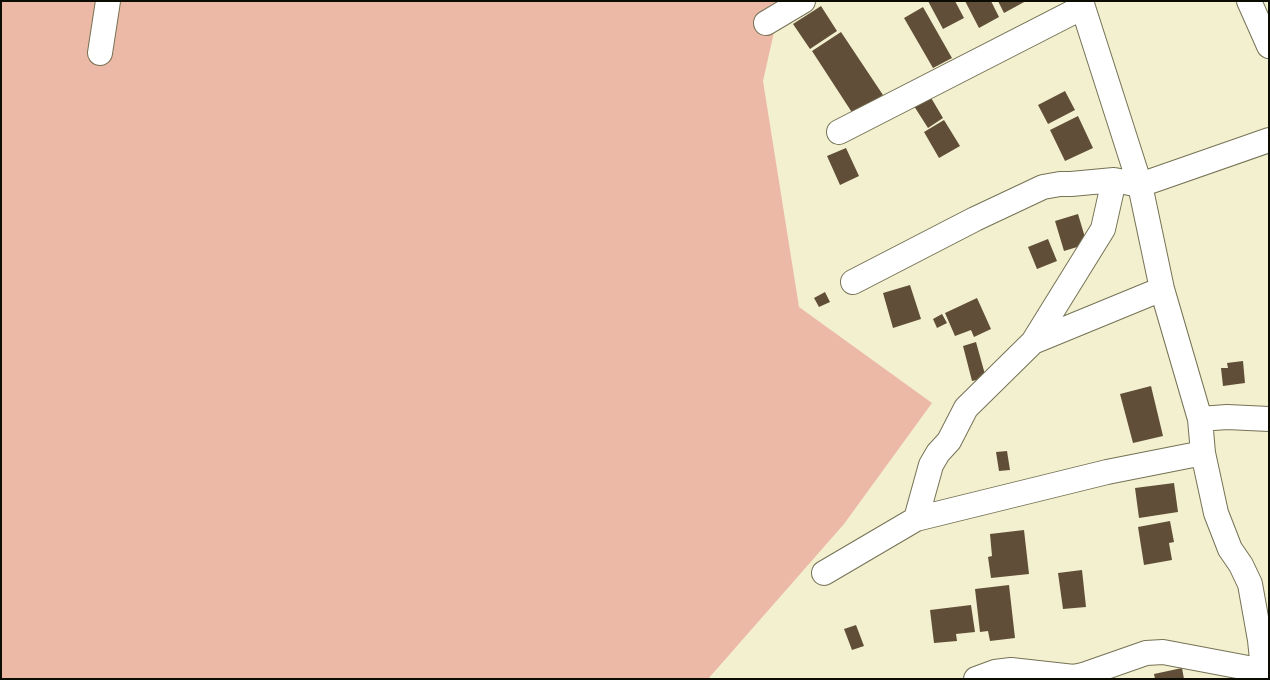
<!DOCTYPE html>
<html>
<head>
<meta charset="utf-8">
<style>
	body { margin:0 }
	#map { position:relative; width:1270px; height:680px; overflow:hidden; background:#f2f0cf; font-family:Raleway,sans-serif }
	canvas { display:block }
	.frame { position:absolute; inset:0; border:2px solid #0d0c03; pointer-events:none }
</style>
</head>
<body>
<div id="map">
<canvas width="1270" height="680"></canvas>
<div class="frame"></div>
</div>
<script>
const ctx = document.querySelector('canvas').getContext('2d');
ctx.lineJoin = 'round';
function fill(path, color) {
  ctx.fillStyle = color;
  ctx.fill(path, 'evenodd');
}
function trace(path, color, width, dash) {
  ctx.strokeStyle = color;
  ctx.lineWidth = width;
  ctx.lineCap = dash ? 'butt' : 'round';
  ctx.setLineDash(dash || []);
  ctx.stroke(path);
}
fill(new Path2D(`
	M1,1h780l-18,80 36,226 133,96 -88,121 -136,155h-707z`), '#edb9a7');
fill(new Path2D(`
	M928,1h27l9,17 -21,11z
	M965,1h26l8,16 -20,11z
	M998,1h28l-22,12z
	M821,6l16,25 -27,18 -17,-25z
	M923,7l29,51 -19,10 -29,-50z
	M841,32l42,63 -30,19 -41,-63z
	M1065,91l10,19 -27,14 -10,-19z
	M930,96l13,22 -15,10 -14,-22z
	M1078,116l15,32 -28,13 -15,-31z
	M944,120l16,26 -21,12 -15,-26z
	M846,148l13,28 -19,9 -13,-29z
	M1078,214l9,30 -23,7 -9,-30z
	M1048,239l9,22 -20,8 -9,-22z
	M910,285l11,34 -28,9 -10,-35z
	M825,292l5,10 -11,5 -5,-9z
	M977,298l14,31 -17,8 -3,-7 -16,6 -10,-23z
	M942,314l5,9 -10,5 -4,-9z
	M976,342l10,36 -14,3 -9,-35z
	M1243,361l2,22 -22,3 -2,-18h7l-1,-5z
	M1151,386l12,50 -30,7 -13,-49z
	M1007,451l3,19 -11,1 -3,-19z
	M1174,483l4,29 -39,6 -4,-30z
	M1170,521l4,21 -5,1 3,17 -28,5 -6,-38z
	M1024,530l5,44 -38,4 -3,-21 4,-1 -2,-22z
	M1082,570l4,37 -23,2 -5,-36z
	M1009,585l6,53 -25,3 -2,-10 -8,1 -5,-43z
	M971,605l4,27 -19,2 1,7 -23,2 -4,-33z
	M856,625l8,21 -12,4 -8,-21z
	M1182,668l2,11h-29l-1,-5z`), '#614e38');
const minor = new Path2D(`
	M1081,1l59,184 22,104 38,130 3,34 13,60 14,36 11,16 9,19 10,56 4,39
	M1249,1l20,45
	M766,23l37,-22
	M100,53l8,-52
	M839,132l244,-125
	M853,282l122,-63 68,-32 17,-3h11l43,-4
	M1033,342l129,-53
	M1200,419l27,-2 42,2
	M916,519l191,-47 96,-19
	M824,573l92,-54 15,-54 7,-12 11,-12 17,-33 67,-66 70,-113 11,-49 26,5 129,-45
	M976,679l19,-7 16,-2 63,7 9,-2 63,-22 17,-1 106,20`);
trace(minor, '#757255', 26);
trace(minor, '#fff', 24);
</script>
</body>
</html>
